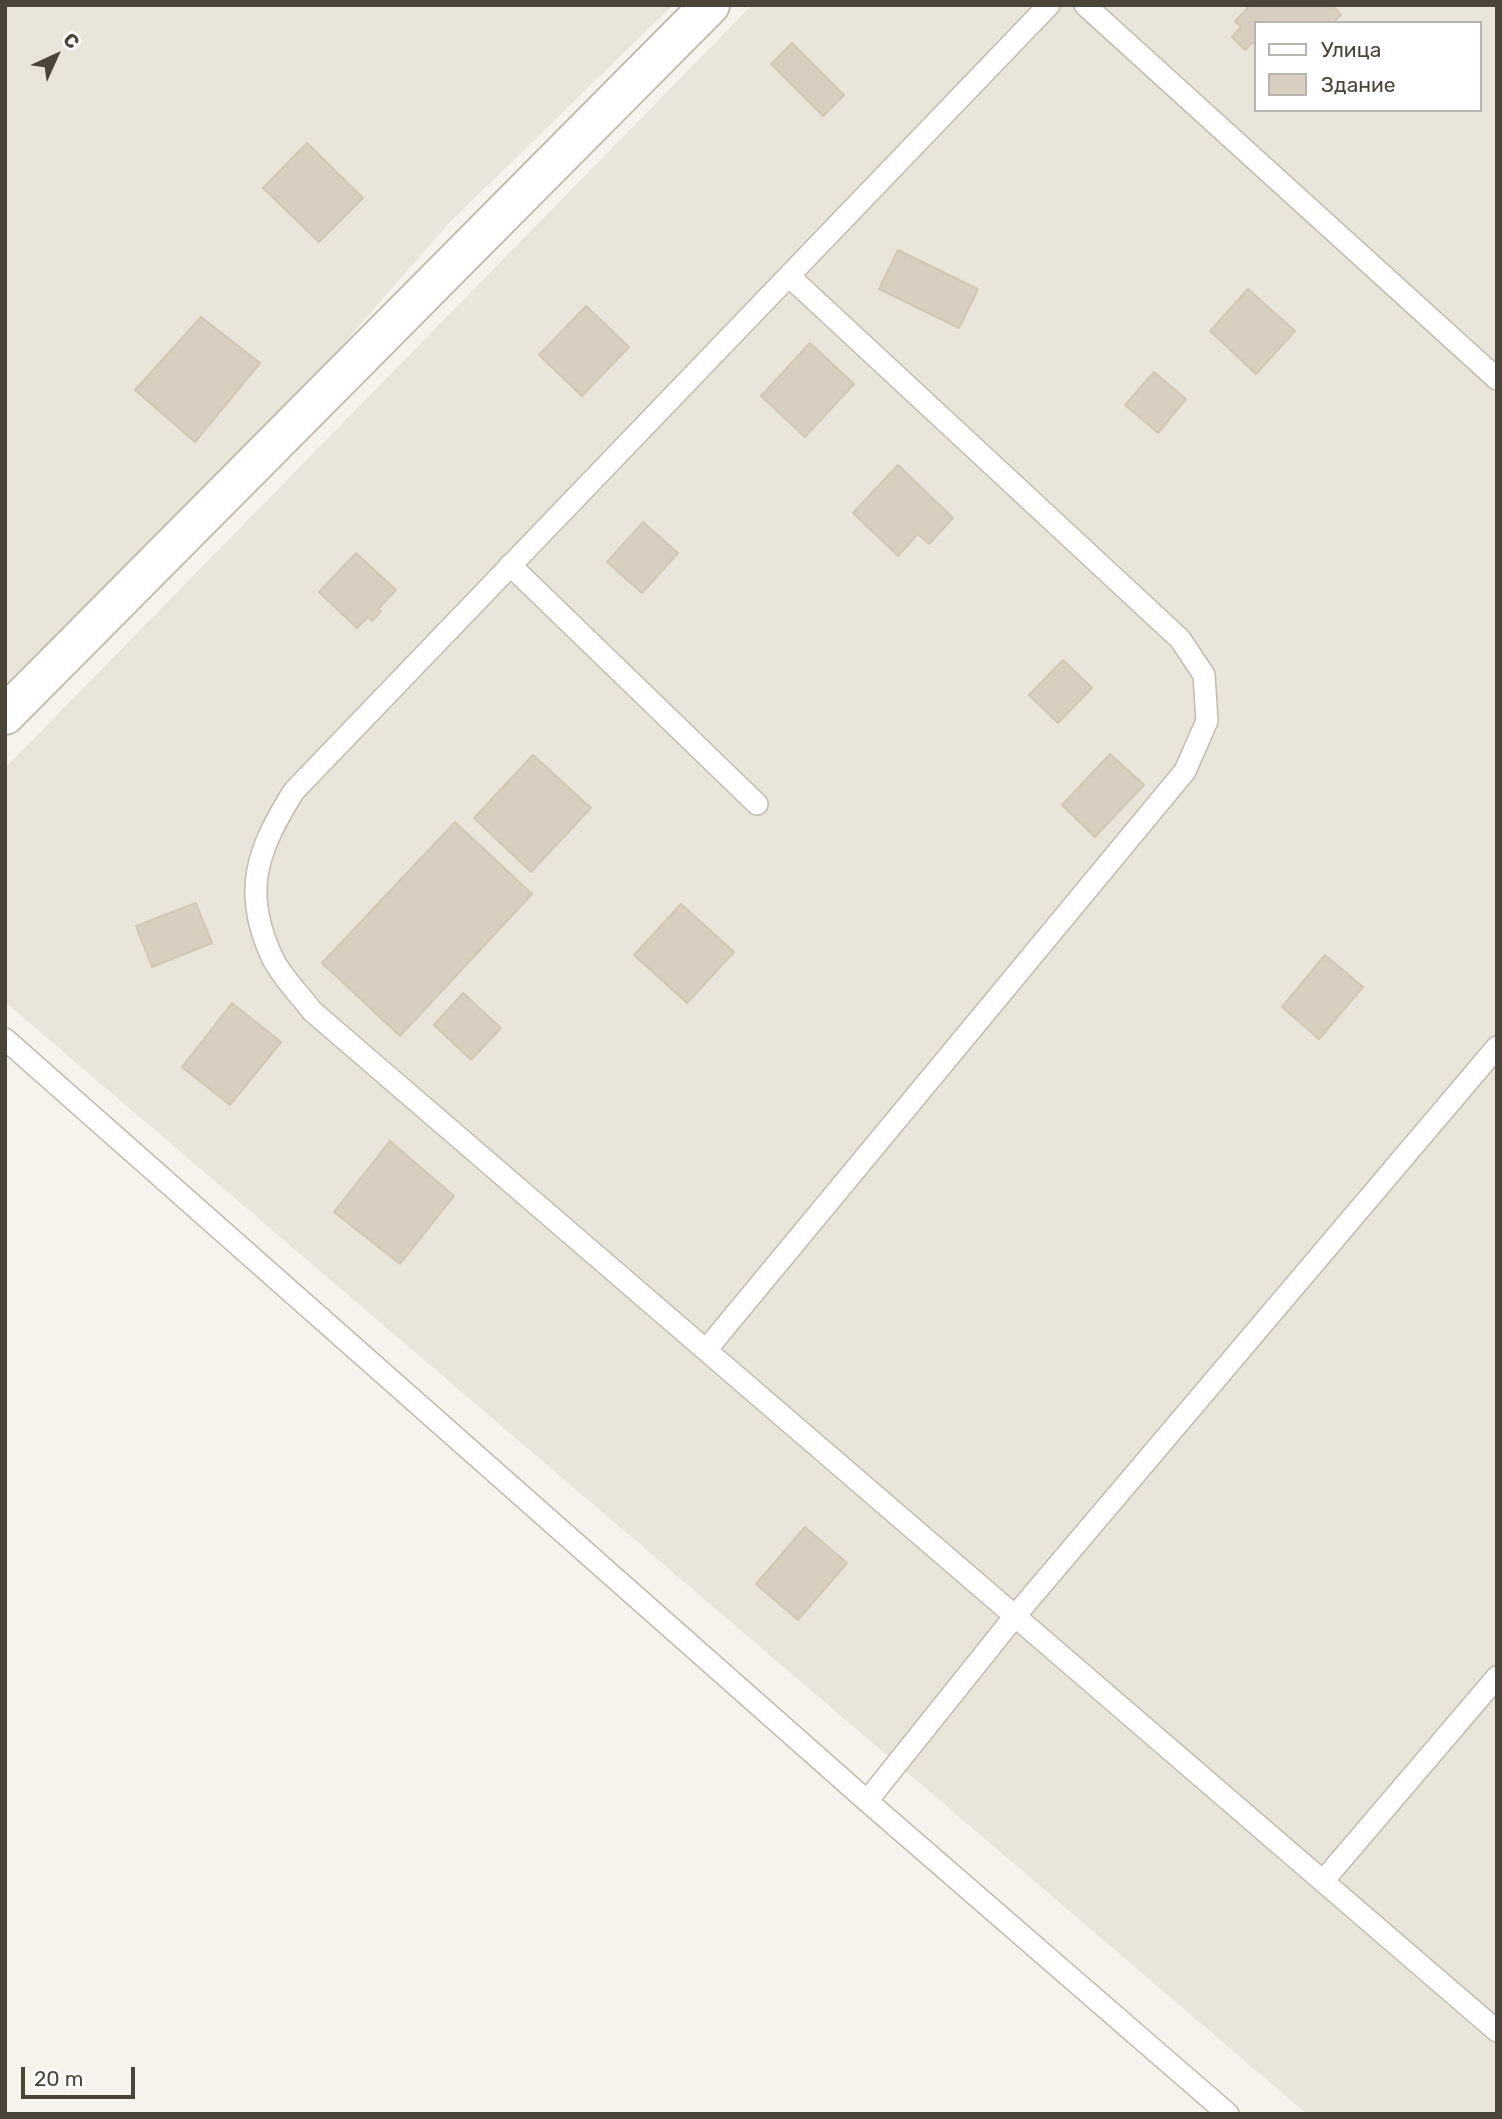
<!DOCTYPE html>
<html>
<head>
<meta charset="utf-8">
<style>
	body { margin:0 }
	#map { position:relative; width:1502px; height:2119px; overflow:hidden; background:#f6f3ec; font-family:Rubik,sans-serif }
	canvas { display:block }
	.frame { position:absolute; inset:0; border:7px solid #4b4439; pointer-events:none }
	.legend { position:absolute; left:1254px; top:21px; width:228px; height:91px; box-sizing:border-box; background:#fff; border:2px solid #b7b4b0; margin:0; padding:9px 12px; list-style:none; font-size:21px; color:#4b4439 }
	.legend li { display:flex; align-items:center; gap:14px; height:35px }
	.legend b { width:35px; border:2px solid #b7b4b0 }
	.north { position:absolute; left:21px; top:21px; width:70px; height:70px; -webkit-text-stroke:5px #fff; paint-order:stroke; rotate:45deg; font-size:19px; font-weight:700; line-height:28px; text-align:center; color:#4b4439 }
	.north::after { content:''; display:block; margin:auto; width:24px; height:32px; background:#4b4439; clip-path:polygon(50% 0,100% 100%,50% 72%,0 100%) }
	.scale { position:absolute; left:21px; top:2067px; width:114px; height:32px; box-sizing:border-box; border:4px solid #4b4439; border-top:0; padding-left:9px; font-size:21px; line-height:24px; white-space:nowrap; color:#4b4439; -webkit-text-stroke:5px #fff; paint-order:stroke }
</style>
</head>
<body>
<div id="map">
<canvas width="1502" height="2119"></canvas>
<div class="frame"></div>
<ul class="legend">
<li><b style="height:9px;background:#fff"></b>Улица</li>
<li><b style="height:19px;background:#d8cfc1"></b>Здание</li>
</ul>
<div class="north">С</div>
<div class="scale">20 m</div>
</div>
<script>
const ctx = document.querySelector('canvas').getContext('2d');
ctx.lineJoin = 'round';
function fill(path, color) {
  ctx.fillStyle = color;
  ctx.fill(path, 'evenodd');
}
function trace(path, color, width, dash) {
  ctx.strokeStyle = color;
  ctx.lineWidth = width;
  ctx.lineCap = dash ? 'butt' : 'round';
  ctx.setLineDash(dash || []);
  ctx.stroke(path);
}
fill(new Path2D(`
	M5,5h668l-222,216 -154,176 -292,308z
	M752,5h745v2109h-190l-1302,-1112v-234zM1255,23h224v87h-224z`), '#eae5da');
const building = new Path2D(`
	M1245,5h87l9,10 -8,8h-78v22l-2,-3 -8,8 -13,-13 9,-10 -6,-6 13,-13z
	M792,43l52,52 -21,21 -52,-52z
	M307,143l56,55 -44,44 -56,-54z
	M898,250l80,39 -19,39 -80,-39z
	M1248,289l47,42 -39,43 -46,-43z
	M586,306l43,41 -47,49 -43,-41z
	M201,317l59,46 -65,79 -60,-52z
	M810,343l44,41 -49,53 -44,-41z
	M1154,372l32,27 -28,34 -33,-28z
	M898,465l55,53 -24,26 -11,-10 -20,22 -45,-43z
	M643,522l35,31 -36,40 -35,-31z
	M356,553l40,37 -18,19 3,2 -9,10 -4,-4 -11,11 -38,-36z
	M1063,660l29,28 -34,35 -29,-28z
	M1110,754l34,31 -49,52 -33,-32z
	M533,755l58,53 -60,64 -57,-54z
	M455,822l77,72 -132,142 -78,-73z
	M196,903l16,40 -60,24 -16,-41z
	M681,904l53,48 -47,51 -53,-48z
	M1325,955l38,32 -44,52 -37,-32z
	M463,993l38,35 -30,32 -37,-35z
	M232,1003l49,39 -51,63 -48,-38z
	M390,1141l64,55 -54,68 -66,-52z
	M805,1527l42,36 -49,57 -42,-36z`);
fill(building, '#d8cfc1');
trace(building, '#d3c7b4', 2);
const service = new Path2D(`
	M1049,5l-755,786c-37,59 -53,101 -21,168 9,18 27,36 39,52l1185,1020
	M1085,5l412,374
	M510,565l247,239
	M5,1039l862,762 361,313
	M706,1350l479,-579 22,-50 -3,-46 -24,-36 -391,-363
	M867,1801l148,-185 482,-569
	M1323,1881l174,-204`);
const minor = new Path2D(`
	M5,715l705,-710`);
trace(service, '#c2bbae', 24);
trace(minor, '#c2bbae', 42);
trace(service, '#fff', 21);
trace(minor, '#fff', 38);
</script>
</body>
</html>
